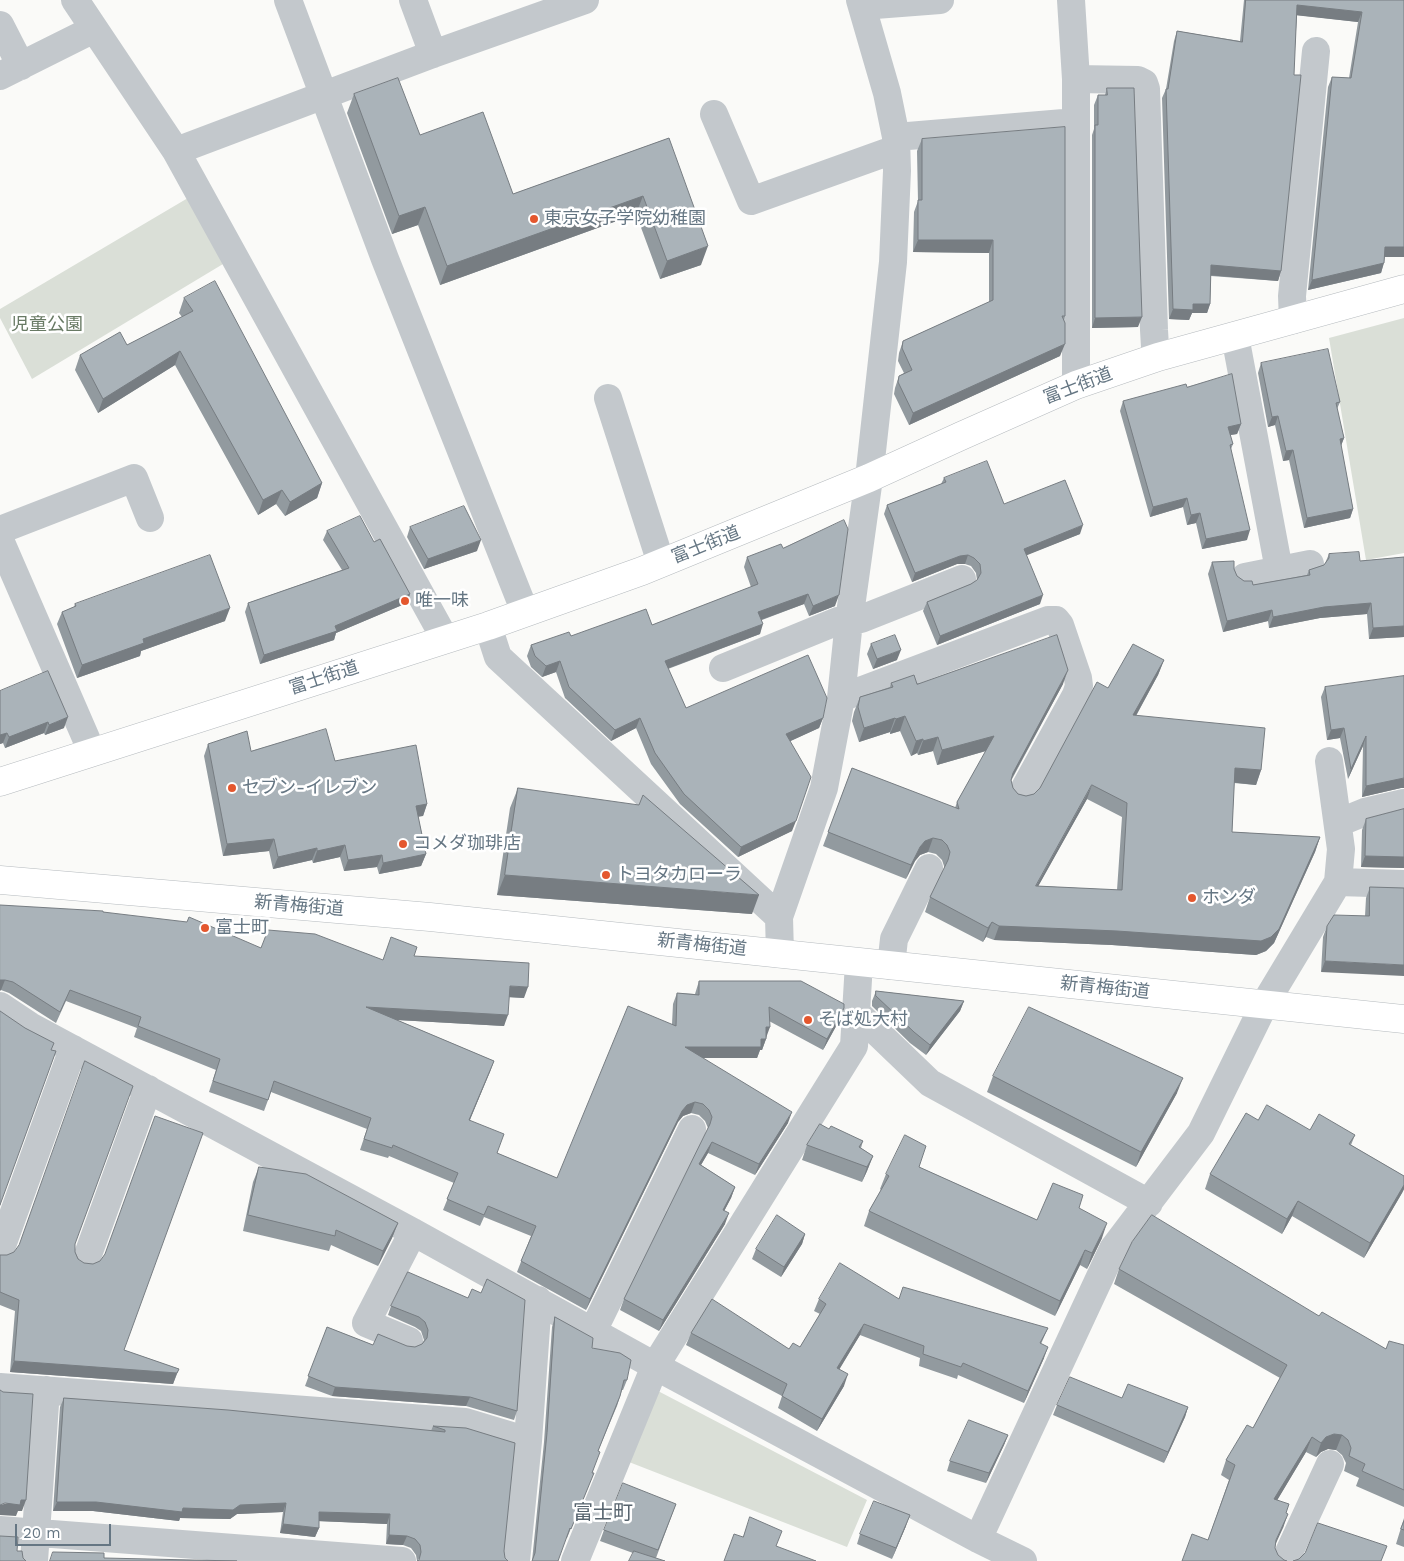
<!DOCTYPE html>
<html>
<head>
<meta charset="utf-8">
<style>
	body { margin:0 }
	#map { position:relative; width:1404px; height:1561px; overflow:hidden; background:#fafaf8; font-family:"Work Sans",sans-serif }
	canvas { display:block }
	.scale { position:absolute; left:15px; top:1524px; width:96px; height:22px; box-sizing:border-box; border:2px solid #657683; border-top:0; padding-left:6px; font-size:15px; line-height:18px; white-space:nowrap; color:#657683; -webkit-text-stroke:4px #fff; paint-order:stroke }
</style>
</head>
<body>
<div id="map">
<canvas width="1404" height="1561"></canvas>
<div class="scale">20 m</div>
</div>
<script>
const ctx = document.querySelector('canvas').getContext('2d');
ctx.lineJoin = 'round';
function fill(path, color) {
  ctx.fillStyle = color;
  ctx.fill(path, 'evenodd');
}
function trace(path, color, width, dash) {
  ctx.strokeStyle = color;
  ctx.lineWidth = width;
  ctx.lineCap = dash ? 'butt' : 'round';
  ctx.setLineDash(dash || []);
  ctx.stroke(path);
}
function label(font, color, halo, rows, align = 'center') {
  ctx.font = font + ' "Work Sans","Noto Sans JP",sans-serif';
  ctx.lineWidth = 5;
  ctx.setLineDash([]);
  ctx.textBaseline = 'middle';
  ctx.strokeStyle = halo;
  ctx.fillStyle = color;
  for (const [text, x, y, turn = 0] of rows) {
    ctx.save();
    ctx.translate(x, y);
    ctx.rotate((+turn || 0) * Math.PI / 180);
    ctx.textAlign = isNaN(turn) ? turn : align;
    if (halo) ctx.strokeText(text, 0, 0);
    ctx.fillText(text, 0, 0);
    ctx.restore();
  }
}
fill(new Path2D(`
	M193,195l35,66 -196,118 -32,-61v-9z
	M1404,318v235l-38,7 -37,-222z
	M658,1391l209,109 -20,47 -218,-85z`), '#dadfd7');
const major = new Path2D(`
	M0,782l488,-156 154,-55 227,-93 92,-42 115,-51 82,-28 246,-68
	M0,880l430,37 974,102`);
trace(major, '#b5babe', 29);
trace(new Path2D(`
	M75,0l101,151 269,488
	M288,0l97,259 140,353
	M413,0l20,54
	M1071,0l5,79v306
	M862,6l78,-6
	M0,25l21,41
	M0,76l94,-47
	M1076,79l62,1 6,3 2,6 8,241 1,17 3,10
	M714,114l37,87 145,-52
	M896,137l180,-15
	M176,151l257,-97 152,-54
	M1293,320l-1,-24 24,-245
	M1235,336l44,234
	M608,398l53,165
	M0,530l134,-52 16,40
	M0,540l92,212
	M1245,577l65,-13
	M488,626l10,31 281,260
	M723,668l115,-47 23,-2 101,-40
	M841,698l207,-78h8l4,5 18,53 1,8 -3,9 -55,100
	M1338,823l27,-11 39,-9
	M1338,882l66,2
	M780,954l-1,-37 45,-129 17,-90 8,-77 20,-143 24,-216 4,-91 -1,-34 -9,-44 -27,-93
	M891,966l3,-27 35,-71
	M0,1006l30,20 383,206 242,134 323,173 45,22
	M857,1013l73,70 219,120
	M0,1251l73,-202
	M86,1260l62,-171
	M593,1331l99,-202
	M409,1341l-43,-18 47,-91
	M0,1387l465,35 63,19
	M0,1530l402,31
	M978,1539l135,-290 88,-116 63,-128 74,-123 3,-33 -12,-88
	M34,1561l12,-171
	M516,1561l12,-120 10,-141
	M575,1561l80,-195 199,-320 5,-83
	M1285,1561l45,-97`), '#c3c8cc', 28);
trace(major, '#fff', 28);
fill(new Path2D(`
	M1244,0h160v257h-19l-4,16 -73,17 20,-203 4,-10 17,1 9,-56 -61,-7 -16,256 -3,10 -67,-5 -1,28 -3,9h-15l-3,7 -20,-1 -7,-221 4,-9 8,-48 3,-10 63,10z
	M1107,88l31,239 -46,1v-193l2,-6v-24l4,-10h7z
	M354,94l159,100 156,-56 32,127 -41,14 -24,-65 -196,71 -22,-60 -26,9 -45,-121z
	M922,139l143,177 -1,4 -4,36 -151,69 -15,-31 1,-6 4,-12 5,-3 -6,-12 1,-8 4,-12 86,-39v-49l-76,-1 1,-40 4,-11 -1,-50z
	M184,298l138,185 -5,15 -32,18 -9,-12 -18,11 -83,-150 -77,48 -23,-43 5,-15 47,-10 55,-28 -3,-4z
	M1261,363l79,39 -3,7 7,29 -3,8 12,63 -3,9 -46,10 -15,-68 -6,1 -8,-36 -7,2 -10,-54z
	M1123,401l118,23 -4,10 -7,1 3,9 -2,5 16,91 -45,9 -6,-26 -9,2 -4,-18 -33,10 -30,-106z
	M944,478l60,26 76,30 -54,21 14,49 -103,41 -14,-34 4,-9 44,-18 6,-4 -1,-7 -5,-7 -6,-2h-8l-45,18 -28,-68 3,-9 54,-21z
	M410,527l67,24 -53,18 -17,-32z
	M327,531l47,11 36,52 -3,9 -71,30 -2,7 -74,24 -15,-52 3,-9 94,-33 -19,-30z
	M783,548l52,58 -26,10 -5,-12 -42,16 -2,14 -92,35 18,39 137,10 -4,10 -29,13 2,90 -54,26 -58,-53 -29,-40 -15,-36 -25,13 -46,-43 -9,-26 -14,5 -11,-10 -4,-11 4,-11 40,-9 81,-11 99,-38 -7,-20 3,-10z
	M1329,554l31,7 44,-4v80l-35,2 -2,-25 -47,4 -51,10 -1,-7 -45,11 -15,-58 4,-12 22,7 3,7 7,5 9,4 54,-10 2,-5 15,-5 2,-4z
	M75,604l150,17 -84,30 -1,5 -63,22 -20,-54 5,-12 12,-5z
	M871,644l26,16 -24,9 -6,-15z
	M1164,660l-6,15 -22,41 125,54 -5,15 -22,-2 -2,49 88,5 -5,15 -41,91 -8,8 -10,4 -144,-10 -118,-5 -8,-3 -3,5 -58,-30 5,-15 14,-28v-3l-2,-6 -6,-6 -8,-2 -8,3 -5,6 -9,18 -83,-33 29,-78 103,40 2,-6 29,-51 -49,14 -4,-14 -15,4 -1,-2 -6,3 -11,-25 -10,3v-2l-31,10 -7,-21 2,-9 6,-15 30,-10 1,-4 172,1 -52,97 2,7 5,6 8,2 8,-2 6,-6 68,-100zM1087,799l35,18 -5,73 -79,-4z
	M1404,676l-3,112 -39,9 1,-51 -15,33 -8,-41 -13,2 -6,-43 4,-10z
	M0,691l64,37 -19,7 -1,-2 -39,15 -2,-5 -3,1z
	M208,744l43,7 176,53 -4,12h-5l8,38 -5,12 -42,8 -2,-7 -33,4 -4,-14 -27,6 -1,-3 -39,9 -4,-18 -46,5 -19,-100z
	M518,788l234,126 -255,-19 13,-87z
	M1404,809v59l-43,-1 1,-37 4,-11z
	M1370,887l34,1 -83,84 2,-35 4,-11 38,-10 1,-18z
	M0,905l103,7 158,36 121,12 32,-4 110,42 -15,-1 -5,29 -107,-6 97,41 -24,59 27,33 60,25 115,-154 1,-20 4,-11 18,1 4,-13 145,27 -4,11 -17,31 -54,-29 -3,18 -4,11h-2l-3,8h-54l85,65 -33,52 -47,-22 -7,12 34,22 -4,11 -7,13 1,13 -66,107 -39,-21 4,-11 83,-168 1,-3 -3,-7 -6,-6 -8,-2 -8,3 -5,6 -92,188 -69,-38 14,-36 -47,-19 -4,9 -37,-16 11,-27 -65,-27 -1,2 -28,-8 7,-21 -96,-37 -7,19 -55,-19 7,-22 -82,-33 3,-9 -71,-27 -10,22 -47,-30 -8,-3z
	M876,991l88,10 -4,10 -34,44 -16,-12 -38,-37v-5z
	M993,1076l184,17 -41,74 -149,-75z
	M1258,1120l52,10 45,5 -4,10 53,31v13l-2,4 -38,65 -72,-42 -10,18 -77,-45 5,-15z
	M829,1129l34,12 -2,7 12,8 -6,15 -5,11 -60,-22 5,-15z
	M259,1167l139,56 -6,15 -14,28 -47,-21 -2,6 -86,-20 10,-49z
	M919,1167l118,53 42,-12 23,30 -15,31 -7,-4 -25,51 -191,-90 5,-15 12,-21 -1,-1 6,-15z
	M805,1234l-3,10 -21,33 -29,-18 4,-10z
	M75,1244v8l49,98 55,19 -6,15 -163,-12 5,-61 -15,-6v-50h7z
	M1119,1269l200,47 67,33 18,-4v162l-48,-21 3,-8 -15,-7 2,-8 -4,-8 -6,-5 -8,-1 -7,3 -5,5 -10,-5 -29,48 9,13 -3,15 -75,12 21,-60 -8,-5 5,-15 27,-32 27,-50 -166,-94z
	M408,1272l109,139 -3,9 -48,-14 -134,-10 -27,-10 22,-59 46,18 42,2 7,-3 2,-4 -3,-9 -6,-4 -27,-12 3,-9z
	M819,1299h80l149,29 -7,16 3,14 -20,45 -66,-28 -1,4 -38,-13 1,-8 -60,-23 -21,34 5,17 -27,45 -39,-23 4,-12 -96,-51 5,-12 98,16 11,-2 20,-33 -6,-3z
	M555,1317l37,31 35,32 -4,10h-1l-5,16 -19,45 -8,31 -23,56h-1l-34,23 12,-119 8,-115z
	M64,1398l367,33 2,-5 82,17 -98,118 -1,-6 -5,-7 -8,-3 -17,-1 1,-20 -68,-3v7l-4,9 -35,-4 3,-21 -46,2 -7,5 -50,-1 -1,3 -86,-10h-40l7,-104z
	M1122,1398l66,9 -3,10 -21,46 -111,-48 4,-10z
	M1008,1435l-4,10 -18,38 -39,-12 3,-10z
	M676,1504l-20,54 -23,-5 -33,-12 4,-11z
	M1404,1518v29l-8,-3z
	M906,1526l-14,33 -35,-15 3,-10z`), '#929a9f');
fill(new Path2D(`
	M1297,5l65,7 -4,10 -64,-7z
	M643,196l-7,18 -196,71 7,-19z
	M425,207l-7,18 -26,9 7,-18z
	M918,240h75l-4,13 -76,-1z
	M708,246l-7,19 -41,14 7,-18z
	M1385,247h19v10h-23z
	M1384,263l-3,10 -73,17 4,-10z
	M1211,265l70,6 -3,10 -71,-6z
	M1193,304h17l-3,9h-15l-3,7 -20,-1 4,-10z
	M1142,317l-4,10 -46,1 3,-10z
	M1065,344l-5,12 -151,69 4,-12z
	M180,351l-5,14 -77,48 5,-14z
	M1278,416l-3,9 -7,2 4,-10z
	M1241,424l-4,10 -13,2 4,-9z
	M1344,438l-4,10v-9z
	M1293,450l-4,10 -6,1 3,-10z
	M322,483l-5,15 -32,18 5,-14z
	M282,490l-6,14 -18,11 5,-15z
	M1187,498l-4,9 -33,10 3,-10z
	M1353,509l-3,9 -46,10 3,-10z
	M1200,513l-4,10 -9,2 4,-10z
	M1083,525l-3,9 -60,24 4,-9z
	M1250,530l-3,10 -45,9 4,-10z
	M481,540l-4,11 -53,18 4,-10z
	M968,555l-3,9h-8l-45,18 3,-9 45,-17z
	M410,594l-3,9 -71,30 -2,7 -74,24 4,-9 71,-29z
	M808,594l-4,10 -49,18 3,-10z
	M839,595l-4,11 -26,10 4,-10z
	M1043,595l-3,9 -103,41 3,-9z
	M1371,603l-4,11 -47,4 -51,10 4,-11 51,-10z
	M230,608l-5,13 -84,30 -1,5 -63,22 5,-13 61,-26z
	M1272,610l-4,11 -45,11 4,-11z
	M763,624l-3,10 -99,37 4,-10z
	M1404,626v11l-35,2 4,-11z
	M901,650l-4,10 -24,9 4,-10z
	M1164,660l-6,15 -30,55 5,-15z
	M560,661l-4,11 -14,5 4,-11z
	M1068,670l-5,14 -56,103 6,-14z
	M905,716l-5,15 -10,3 6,-15z
	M68,717l-4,11 -19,7 4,-10z
	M640,718l-4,10 -25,13 4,-11z
	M823,718l-4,10 -37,17 4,-11z
	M895,718l-5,14 -31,10 5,-14z
	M48,722l-4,11 -39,15 4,-11z
	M1344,728l-4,10 -13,2 4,-10z
	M7,733l-4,10 -3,1v-9z
	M994,736l-5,14 -52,15 5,-15z
	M1366,736l-3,10 -15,33 3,-10z
	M938,737l-5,14 -15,4 5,-14z
	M923,739l-6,14 -6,3 5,-15z
	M1235,768l26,2 -5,15 -27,-3z
	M1404,778v10h-3l-39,9 4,-11z
	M1092,785l-5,14 -57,102 6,-15z
	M427,804l-4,12 -11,2 4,-12z
	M796,821l-4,10 -54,26 3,-10z
	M1320,837l-5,15 -41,91 -8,8 -10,4 -144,-10 -118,-5 5,-14z
	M933,838l-5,14 -8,3 -5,6 -9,18 5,-14 9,-18 5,-6z
	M274,839l-5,12 -46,5 4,-12z
	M345,845l-5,12 -27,6 4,-12z
	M317,848l-5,12 -39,9 5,-12z
	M426,854l-5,12 -42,8 4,-11z
	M382,855l-5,12 -33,4 4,-11z
	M1365,856l39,1v11l-43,-1z
	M505,875l254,20 -7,19 -255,-19z
	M992,922l-6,15 -3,5 5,-14z
	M1325,961l79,4v11l-83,-4z
	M0,980h5l-4,10 -1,1z
	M510,986l18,1 -4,11 -18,-1z
	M964,1001l-4,10 -34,44 4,-10z
	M366,1007l142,8 -4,11 -142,-8z
	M844,1008l-4,11 -17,31 4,-11z
	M766,1027h4l-4,11z
	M761,1039h5l-4,11h-2l-3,8h-76l4,-11z
	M494,1061l-4,11 -25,59 4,-11z
	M1183,1078l-6,15 -41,74 5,-15z
	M695,1102l-4,11 -8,3 -5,6 -92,188 4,-11 92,-188 5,-6z
	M792,1112l-4,11 -33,52 4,-11z
	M712,1142l-4,11 -13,22 4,-11z
	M873,1156l-6,15 -5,11 5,-15z
	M1404,1185v4l-2,4 -38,65 6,-15z
	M735,1187l-4,11 -12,23 4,-11z
	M1298,1201l-6,15 -10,18 5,-15z
	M729,1213l-4,11 -66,107 4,-11z
	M398,1223l-6,15 -14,28 5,-15z
	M1107,1223l-5,15 -15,31 5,-16z
	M805,1234l-3,10 -21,33 3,-10z
	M1085,1250l-5,15 -25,51 5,-15z
	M864,1324l-4,11 -27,45 4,-12z
	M1048,1347l-4,11 -20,45 4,-12z
	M14,1361l163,12 -4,11 -163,-12z
	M848,1374l-4,12 -27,45 5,-12z
	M335,1387l135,10 -4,9 -134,-10z
	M1188,1407l-3,10 -21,46 4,-11z
	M1334,1434l8,1 -6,15 -8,-1 -7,3 -5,5 5,-14 5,-6z
	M1008,1435l-4,10 -18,38 3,-10z
	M1312,1437l-6,15 -37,62 5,-15z
	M21,1500h5l-4,11h-4l-2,5 -16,-1v-10z
	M57,1502h39l87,6 103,-5 -3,9 -46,2 -7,5 -50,-1 -1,3 -86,-10h-40z
	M319,1512l71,2 -3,10 -71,-3z
	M1288,1514l-5,14 -12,26 5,-14z
	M910,1515l-4,11 -14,33 4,-11z
	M283,1524l36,4 -4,9 -35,-4z
	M389,1535l18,1 -4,9 -17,-1z`), '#777d82');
const building = new Path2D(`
	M1246,0h158v247h-19l-1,16 -72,17 20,-203 19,1 11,-66 -65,-7 -3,70h7l-20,196 -70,-6 -1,39h-17v6l-20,-1 -7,-220h2l9,-58 65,11z
	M398,78l22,57 63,-23 30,82 156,-56 39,108 -41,15 -24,-65 -196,70 -22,-59 -26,9 -45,-122z
	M1107,88h27l8,229 -47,1v-193h3v-30h9z
	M1065,127v189h-3l3,7v21l-152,69 -15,-31 1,-6 13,-6 -10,-22 1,-7 90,-41v-60h-75v-40h4v-61z
	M215,281l107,202 -32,19 -8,-12 -19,10 -83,-149 -77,48 -23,-44 40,-23 7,13 66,-34 -9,-13z
	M1328,349l12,53 -4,1 8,35 -4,1 13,70 -46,9 -14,-68 -7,1 -8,-35 -6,1 -11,-54z
	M1232,374l9,50 -13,3 5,17 -3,1 20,85 -44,9 -6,-26 -9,2 -4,-17 -34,9 -30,-106 63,-17 1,3z
	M987,461l17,43 61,-24 18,45 -59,24 19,46 -103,41 -13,-34 44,-18 6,-4 4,-7 -1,-9 -6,-6 -6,-3 -8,1 -45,17 -28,-68 59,-23 -2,-4z
	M464,506l17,34 -53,19 -18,-32z
	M360,516l14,26 6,-3 30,55 -75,32 2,5 -73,24 -16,-52 101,-35 -22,-37z
	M844,520l4,9 -9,66 -26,11 -5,-12 -50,18 5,12 -98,37 21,47 122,-53 19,43 -4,20 -37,16 25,43 -15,44 -55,26 -57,-53 -29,-41 -15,-35 -25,12 -46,-43 -9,-26 -14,5 -11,-10 -4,-11 38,-13 2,4 75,-27 6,16 106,-41 -11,-27 34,-13 2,4z
	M1359,552l1,9 44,-4v69l-31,2 -2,-25 -47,4 -51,10 -1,-7 -45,11 -15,-59 22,-1v8l3,7 7,5h8l1,4 57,-10 -1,-5 15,-5 5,-7v-4z
	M210,555l20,53 -87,31 1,4 -62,22 -20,-53 14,-6 -1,-2z
	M895,635l6,15 -24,9 -6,-15z
	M1057,635l11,35 -55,103 -2,7 2,8 5,6 8,2 8,-2 6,-6 57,-106 11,6 25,-44 31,16 -31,55 132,13 -4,42 -26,-2 -3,64 88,5 -41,92 -8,8 -10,4 -144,-10 -118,-5 -7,-4 -4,6 -58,-31 18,-37 2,-8 -3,-7 -5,-5 -9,-2 -8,3 -5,6 -9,18 -83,-33 24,-64 107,41 -2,-7 37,-66 -52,14 -4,-13 -15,4v-2l-7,2 -11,-25 -9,3 -1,-1 -31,10 -6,-21 2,-10 33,-10 -2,-4 23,-8 3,9zM1092,785l35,18 -5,87 -86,-4z
	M48,671l20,46 -19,8 -1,-3 -39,15 -2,-4 -7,2v-44z
	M1404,676v102l-38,8v-50l-15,33 -7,-41 -13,2 -6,-43z
	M326,729l9,32 81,-16 11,59 -11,2 10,48 -43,9 -1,-8 -34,5 -3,-15 -28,6v-3l-39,9 -4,-18 -47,5 -19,-100 39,-13 4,20z
	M518,788l121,17 4,-10 116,100 -254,-20z
	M1404,809v48l-39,-1 1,-37z
	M1370,887l34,1v77l-79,-4 2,-35 7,-11 35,1z
	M0,905l103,6v1l84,10 2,-5 72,31 7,-18 47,4 68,26 8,-23 26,10 -3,9 115,7 -1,24 -18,-1 -2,29 -142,-8 128,54 -25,59 35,14 -7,19 60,25 71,-172 48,20 1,-33 22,2v-14h102l43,23v4l-17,31 -58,-32 1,20h-4v12h-5v8h-76l107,65 -33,52 -47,-22 -13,22 36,23 -12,23 6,3 -66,107 -39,-21 86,-175 2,-7 -3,-7 -6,-6 -8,-2 -8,3 -5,6 -92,188 -69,-38 15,-35 -48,-20 -4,9 -37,-16 11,-26 -65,-28 -1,3 -28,-9 7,-21 -97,-37 -6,19 -55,-19 7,-22 -82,-33 3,-9 -71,-27 -10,22 -47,-30 -8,-2h-5z
	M876,991l88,10 -34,44 -16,-13 -38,-36z
	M1029,1007l154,71 -42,74 -148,-76z
	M0,1011l25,17 29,15 -3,7 5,1 -56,154z
	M85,1061l48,25 -58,158v8l3,7 6,4 9,1 7,-3 5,-7 50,-138 48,17 -79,217 55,19 -2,4 -163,-12 5,-61 -19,-8v-37h7l7,-3 5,-7z
	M1267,1105l43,25 9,-16 36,21 -6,9 55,32v9l-34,58 -72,-42 -11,18 -77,-45 36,-61 12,7z
	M820,1124l9,5 2,-3 32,15 -4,6 14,9 -6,11 -60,-22z
	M905,1135l21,11 -7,21 118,53 16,-37 30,12 -4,13 28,15 -15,30 -7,-3 -25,51 -191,-90 20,-35 -3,-2z
	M259,1167l47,7 92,49 -15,28 -47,-21 -1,6 -87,-21z
	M777,1215l28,19 -21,33 -28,-18z
	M1152,1215l167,101 3,-4 64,37 3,-8 15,4v145l-42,-19 3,-7 -16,-8 2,-8 -3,-8 -6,-5 -8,-1 -8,3 -5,6 -9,-6 -38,62 15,5 -3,9 2,1 -12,26 -1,8 3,7 6,5 3,1h-105l10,-27 16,6 27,-75 -9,-5 21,-35 6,3 34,-63 -168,-96 13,-27z
	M840,1263l59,36 4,-12 145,41 -8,15 8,4 -20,44 -65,-28 -2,4 -38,-13 1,-8 -60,-22 -27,44 11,6 -26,45 -40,-23 5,-12 -96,-51 21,-34 77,50 4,-6 7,4 26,-43 -7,-5z
	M408,1272l60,26 4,-9 9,4 6,-14 38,21 -8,111 -47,-14 -135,-10 -27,-11 19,-49 46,18 5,-11 29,12 8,1 7,-3 5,-6 1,-8 -3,-8 -6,-5 -28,-11z
	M555,1317l38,21 -1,10 28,5 11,7 -4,20h-3l-4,16 -22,55 2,1 -8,21h2l-23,56 -1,-1 -12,33h-26l3,-8 12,-120z
	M1070,1377l52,21 6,-14 60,23 -20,45 -111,-47z
	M0,1390l3,2 30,2 -7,106h-5l-1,5 -15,-2 -5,2z
	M64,1398l164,12 217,22v-2l-12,-4 33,2 49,15 -11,108 1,7 3,3h-91l2,-1 2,-8 -1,-7 -5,-6 -8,-3 -18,-1 1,-21 -71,-2v16l-36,-4 3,-21 -46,2 -7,5 -50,-2 -1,4 -86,-10h-39z
	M969,1420l39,15 -19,38 -39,-12z
	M623,1483l53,21 -18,46 -54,-20z
	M874,1501l36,14 -14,33 -36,-14z
	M750,1517l32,14 -6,15 40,15h-92l10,-27 9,3z
	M1404,1521v9l-3,-1z
	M1318,1523l69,23 -6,15h-88l6,-2 6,-6z
	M0,1536l18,1 -1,14h5l1,7 3,3h-26z
	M634,1551l31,10h-36z
	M53,1552l51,1v5l133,3h-187z`);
fill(building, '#aab3b9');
trace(building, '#777d82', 1);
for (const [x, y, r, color] of [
	[534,219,5,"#e4572e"],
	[405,601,5,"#e4572e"],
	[232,788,5,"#e4572e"],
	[403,844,5,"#e4572e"],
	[606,875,5,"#e4572e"],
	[1192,898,5,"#e4572e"],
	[205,928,5,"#e4572e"],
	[808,1020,5,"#e4572e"]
]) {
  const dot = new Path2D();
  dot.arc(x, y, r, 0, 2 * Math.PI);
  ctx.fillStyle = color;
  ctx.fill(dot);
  trace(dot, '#fff', 2);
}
label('18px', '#657683', '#fff', [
	["東京女子学院幼稚園",544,219],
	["唯一味",415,601],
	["セブン-イレブン",242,788],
	["コメダ珈琲店",413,844],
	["トヨタカローラ",616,875],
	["ホンダ",1202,898],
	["富士町",215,928],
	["そば処大村",818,1020]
], 'left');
label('18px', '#687a64', '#fff', [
	["児童公園",47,325]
]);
label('18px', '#657683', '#fff', [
	["富士街道",1078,386,-21],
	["富士街道",706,545,-22],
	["富士街道",324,678,-18],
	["新青梅街道",299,906,5],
	["新青梅街道",702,945,6],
	["新青梅街道",1105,988,6]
]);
label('20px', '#57646e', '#fff', [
	["富士町",603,1513]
]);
</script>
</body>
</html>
